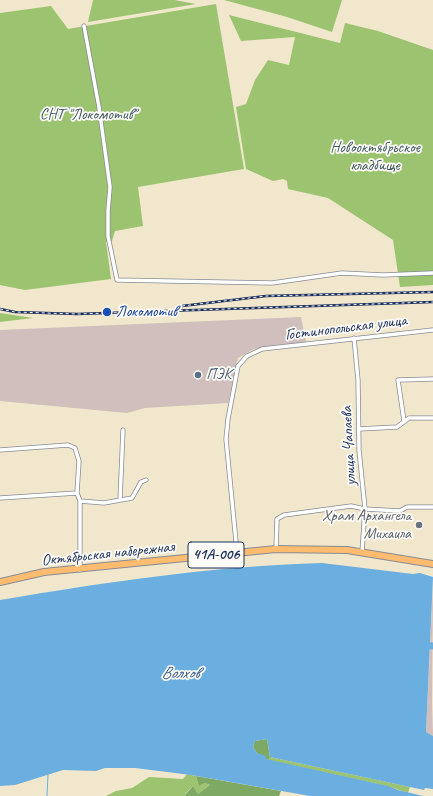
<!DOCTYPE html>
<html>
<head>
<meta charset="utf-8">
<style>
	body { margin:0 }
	canvas { display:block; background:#f1e7cc }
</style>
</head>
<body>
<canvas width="433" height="796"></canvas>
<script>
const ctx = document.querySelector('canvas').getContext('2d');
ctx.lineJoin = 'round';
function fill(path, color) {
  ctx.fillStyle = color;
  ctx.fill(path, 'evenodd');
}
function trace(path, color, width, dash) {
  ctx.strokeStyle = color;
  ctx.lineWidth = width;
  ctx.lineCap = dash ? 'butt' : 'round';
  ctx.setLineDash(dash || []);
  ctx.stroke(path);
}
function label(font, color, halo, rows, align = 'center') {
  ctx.font = font + ' Caveat,sans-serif';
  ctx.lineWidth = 3.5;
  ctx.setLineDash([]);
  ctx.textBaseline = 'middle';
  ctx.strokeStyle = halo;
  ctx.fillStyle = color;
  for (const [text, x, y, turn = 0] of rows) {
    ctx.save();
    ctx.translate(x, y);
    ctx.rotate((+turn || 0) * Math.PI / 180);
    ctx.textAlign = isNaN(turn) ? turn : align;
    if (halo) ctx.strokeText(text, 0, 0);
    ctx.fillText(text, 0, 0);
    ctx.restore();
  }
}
fill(new Path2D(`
	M301,317l5,25 -52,7 -16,9 -10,45 -83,5 -18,5 -127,-12v-71z
	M433,586l-1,117 1,33 -7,-4z`), '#d1bfbd');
fill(new Path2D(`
	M93,0h81l22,4 -108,18z
	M224,0h118l-10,32 -45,-15z
	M216,4l28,165 -106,18 5,39 -28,5 -3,10 -6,1 5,37 -86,11 -25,-5v-272l51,-7 17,23z
	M229,15l111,28 5,-20 33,8 55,19v235l-33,2 -7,-47 -65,-42 -40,-9 -1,-8 -4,-2 -10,2 -27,-12 -10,-62 10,-3 9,-24 13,-20 21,5 6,-28 -54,4z
	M0,313l33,5 -33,4z
	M270,757l140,30 -2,6 -21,-7 -119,-26z
	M187,774l9,2 3,10 6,-3 5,2 -12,9 -5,-8 -8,8 1,2h-80l10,-5 16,-3 17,-11 34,2z`), '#9cc36f');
fill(new Path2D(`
	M267,739l3,18 -2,3 -11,-7 -4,-6 2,-6z
	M196,776l85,15 -2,5h-93l-1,-1 8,-9 5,8 12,-9 -5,-2 -6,3z`), '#7da962');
fill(new Path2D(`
	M322,563l91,11 7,-1 13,4 -7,155 7,4v53l-8,-1 -1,2 -154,-33 -3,-18 -12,2 -2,6 4,6 9,3v3l122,27 10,4 25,6h-113l-119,-21 -56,-7h-30l-9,3 -33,-1 -48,15 -15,1v-186c107,-18 214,-34 322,-37z`), '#6baee0');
trace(new Path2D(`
	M47,796l1,-21`), '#6baee0', 1);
trace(new Path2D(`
	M421,645l12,1`), '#6baee0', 7);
const street = new Path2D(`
	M84,26l15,81 11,80 -2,24v25l9,44 155,3 70,-10 41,2 50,-2
	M354,338l4,42 1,70 6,59 -3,43
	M404,421l-6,-41 35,-1
	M359,429l38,-2 12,-9h24
	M0,450l68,-5 7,3 4,13 -2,32
	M0,498l77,-5 3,8 24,2 28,-5 9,-16 5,-2
	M120,500l3,-70
	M80,501v69
	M276,549l1,-30 7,-4 67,-9 14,3 35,2 7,-4h26
	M237,552l-11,-113 2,-20 10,-53 9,-10 15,-7 171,-19`);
const primary = new Path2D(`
	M0,582l44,-10 232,-23 71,1 86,14`);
trace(street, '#868b95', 5);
trace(primary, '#868b95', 8);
trace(street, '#fff', 3.5);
trace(primary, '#fdbc70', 6);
const rail = new Path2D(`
	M182,306l84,-10 167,-4
	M0,309l15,3 62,2 356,-12`);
trace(rail, '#1b2f5e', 2.5);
trace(rail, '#fdfcf7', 1, [3]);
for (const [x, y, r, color] of [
	[107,312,5,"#1a4fb4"],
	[198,375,4,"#5c6f8a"],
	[419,525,4,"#6b7280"]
]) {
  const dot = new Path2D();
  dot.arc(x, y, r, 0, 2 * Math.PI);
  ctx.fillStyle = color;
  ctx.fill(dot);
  trace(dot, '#fdfcf7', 1.5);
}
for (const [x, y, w] of [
	[216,555,56]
]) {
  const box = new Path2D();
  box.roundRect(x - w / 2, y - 13, w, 26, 3);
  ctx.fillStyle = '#fdfcf7';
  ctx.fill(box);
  trace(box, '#1b2f5e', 1);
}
label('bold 15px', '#1b2f5e', null, [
	["41А-006",216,555]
]);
label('16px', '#425b63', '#fdfcf7', [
	["СНТ \"Локомотив\"",88,115],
	["Новооктябрьское",375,148],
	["кладбище",375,166]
]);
label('16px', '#164399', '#fdfcf7', [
	["Локомотив",116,312]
], 'left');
label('16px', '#1b2f5e', '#fdfcf7', [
	["Гостинопольская улица",346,328,-7],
	["улица Чапаева",349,446,-93],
	["Октябрьская набережная",108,554,-6]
]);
label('16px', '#4e5e75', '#fdfcf7', [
	["ПЭК",206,375]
], 'left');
label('16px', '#5b616d', '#fdfcf7', [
	["Храм Архангела",411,516],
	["Михаила",411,534]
], 'right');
label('italic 17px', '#375b8c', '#fdfcf7', [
	["Волхов",180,674]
]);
</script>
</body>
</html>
